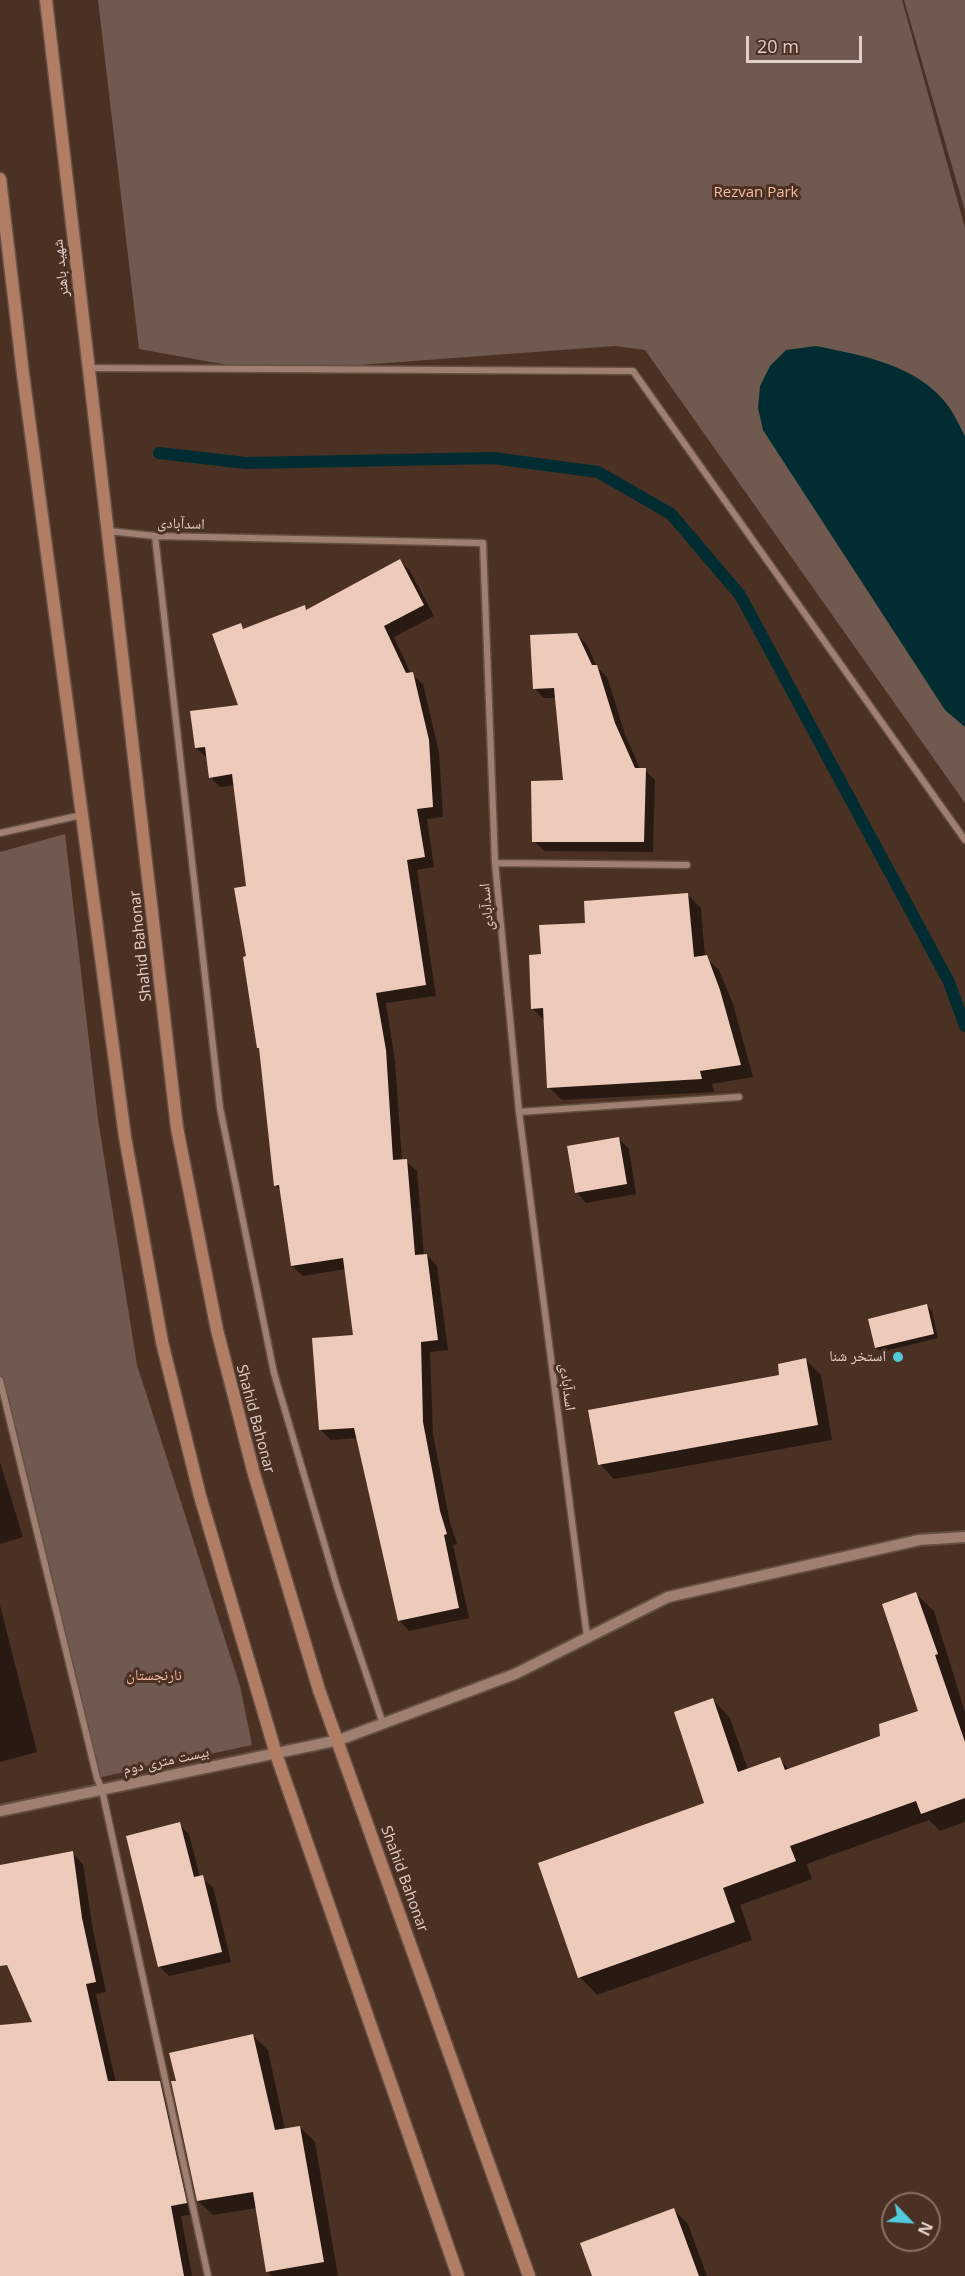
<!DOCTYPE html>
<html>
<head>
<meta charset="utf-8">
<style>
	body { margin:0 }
	#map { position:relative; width:965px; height:2276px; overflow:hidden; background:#4b3124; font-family:"Open Sans",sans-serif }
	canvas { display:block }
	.north { position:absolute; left:881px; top:2192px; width:60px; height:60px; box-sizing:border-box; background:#4b3124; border:2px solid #877166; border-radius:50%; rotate:115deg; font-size:16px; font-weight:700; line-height:24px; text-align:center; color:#e1d0c8 }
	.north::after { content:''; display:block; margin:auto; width:21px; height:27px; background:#53cadc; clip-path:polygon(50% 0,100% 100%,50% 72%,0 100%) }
	.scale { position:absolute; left:746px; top:36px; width:116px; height:27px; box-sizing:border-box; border:3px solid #e1d0c8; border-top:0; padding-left:8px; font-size:18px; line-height:21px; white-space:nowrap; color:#e1d0c8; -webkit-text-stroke:4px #4b3124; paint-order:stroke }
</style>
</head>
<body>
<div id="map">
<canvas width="965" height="2276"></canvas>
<div class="north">N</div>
<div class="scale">20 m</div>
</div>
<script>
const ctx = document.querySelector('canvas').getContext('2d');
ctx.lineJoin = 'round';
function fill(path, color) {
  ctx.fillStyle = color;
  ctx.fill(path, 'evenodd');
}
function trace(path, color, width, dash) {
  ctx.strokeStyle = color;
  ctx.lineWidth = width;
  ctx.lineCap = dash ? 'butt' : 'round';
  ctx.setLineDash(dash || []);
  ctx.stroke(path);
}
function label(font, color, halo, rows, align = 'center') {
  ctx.font = font + ' "Open Sans","Noto Naskh Arabic",sans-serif';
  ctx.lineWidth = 6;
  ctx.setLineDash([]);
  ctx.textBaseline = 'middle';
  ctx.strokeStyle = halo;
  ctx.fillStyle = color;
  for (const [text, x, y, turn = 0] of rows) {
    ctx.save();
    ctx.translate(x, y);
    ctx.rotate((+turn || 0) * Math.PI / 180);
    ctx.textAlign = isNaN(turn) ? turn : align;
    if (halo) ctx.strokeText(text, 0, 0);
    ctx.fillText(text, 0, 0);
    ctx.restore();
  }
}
fill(new Path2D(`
	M98,0h804l63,228v575l-320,-453 -30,-4 -349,26 -127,-23z
	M904,0h61v211z
	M65,834l33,285 39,246 103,321 12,59 -155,33 -97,-398v-528z`), '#70594f');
fill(new Path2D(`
	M816,346c48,10 103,19 133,61 6,9 11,20 16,29v291l-20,-17 -182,-280 -5,-22 2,-22 10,-20 16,-16z`), '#002c32');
fill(new Path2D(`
	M400,561l10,10 24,45 -40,21 17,37 12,10 16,68 4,65 -16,2 7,48 -17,3 19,126 -50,7 9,58 7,100h4l11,10 7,85 3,-1 10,11 11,84 -18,2 3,82 17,89 7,21 -4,1 16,73 -60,13 -10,-11 -41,-182 -27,2 -10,-10 34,-94 -9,-67 -43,7 -11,-10 -11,-75 -5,-6 -28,-228 -1,-69 -12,-103 -15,2 -10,-10 -3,-19 -11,-10 44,-41 1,-82 4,5 59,-23 4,4z
	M577,634l10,11 10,22 10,10 18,57 15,35 5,1 10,10 -2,72 -109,-1 -10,-10 30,-59 -8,-84h-12l-10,-10z
	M688,895l13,13 4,49 14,13 14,34 20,73 -41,7 2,8 -152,8 -13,-13 -4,-66 -13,-13 10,-53 45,-31z
	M619,1139l10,10 7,45 -50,9 -10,-11z
	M927,1306l5,5 6,27 -57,14 -5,-5z
	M806,1360l15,15 11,65 -218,39 -14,-15 181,-87z
	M0,1462l23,75 -23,7z
	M916,1594l18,17 31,101v110l-25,9 -11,-11 -122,44 5,15 -72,26 12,35 -155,55 -17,-18 -40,-113 166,-60 7,-104 17,18 18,52 31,-11 11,11 91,-33 39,-25z
	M0,1605l37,147 -37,10z
	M179,1824l10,10 11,43 13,10 18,75 -62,14 -10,-10z
	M72,1853l11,11 10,66 13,62 -10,2 20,89 43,-1 12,12 26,120 -16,2 11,60h-192v-229l41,-11 -41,-90v-80z
	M253,2036l15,14 17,80 15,-3 15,15 23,134h-66l-4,-4 -11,-64 -44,7 -15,-14 -20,-119z
	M674,2210l14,14 19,52h-113z`), '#0007');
trace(new Path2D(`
	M159,453l87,10 247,-5 105,14 73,42 69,81 209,387 16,44`), '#002c32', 12);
fill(new Path2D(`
	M400,559l24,46 -40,21 22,47 7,-1 16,68 4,67 -16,2 8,48 -18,3 19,125 -50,8 10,57 7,110 14,-1 8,96 12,-1 11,86 -17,2 2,80 17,89 7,23 -3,1 15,73 -61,13 -44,-193 -35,2 -7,-92 41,-3 -10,-77 -52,8 -12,-81 -5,1 -15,-138h-2l-14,-91 3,-1 -12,-68 12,-2 -14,-112 -23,4 -4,-31 -10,1 -5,-37 48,-6 -26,-71 29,-11 2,6 62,-24 1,5z
	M577,633l15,32h5l18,58 20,45h11l-2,74h-112l-1,-61 32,-1 -9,-92 -21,1 -3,-54z
	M688,893l6,64 13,-2 13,35 21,75 -41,6 2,8 -155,9 -4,-80 -12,1 -2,-54 12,-1 -2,-29 46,-2 -1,-22z
	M619,1137l8,47 -52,9 -8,-47z
	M927,1304l7,30 -59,14 -7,-29z
	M806,1358l12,67 -220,40 -10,-55 191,-35 -1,-11z
	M916,1592l22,62 -3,1 30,87v56l-44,16 -5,-13 -126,45 6,15 -73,27 12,34 -157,56 -40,-115 166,-60 -30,-91 39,-14 25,74 42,-15 5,13 95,-34 -1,-12 39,-13 -36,-107z
	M180,1822l14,55 9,-2 19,77 -64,15 -32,-131z
	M73,1851l9,67 14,64 -10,2 22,97h52l27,122 -16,3 13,70h-184v-251l32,-3 -25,-57 -7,1v-101z
	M253,2034l22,96 25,-4 24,136 -58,10 -13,-80 -56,9 -26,-120h5l-7,-28z
	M674,2208l25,68h-107l-12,-33z`), '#eecaba');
const minor = new Path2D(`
	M87,368l546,3 332,469
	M109,531l46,5 328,7 12,320 24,249 68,525
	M155,536l65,572 54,265 63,214 46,137
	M0,833l82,-18
	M495,863l192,2
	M519,1112l220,-15
	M0,1380l97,398 5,12 106,486`);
const tertiary = new Path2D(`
	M0,1811l339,-71 176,-66 153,-77 251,-57 46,-3`);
const secondary = new Path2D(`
	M46,0l131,1128 40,202 37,144 65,216 210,586
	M0,179l23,195 102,763 37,205 38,154 76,258 182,522`);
trace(minor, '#654f44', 9);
trace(tertiary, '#654f44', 14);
trace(secondary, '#654f44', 15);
trace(minor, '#9e7f71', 6);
trace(tertiary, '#9e7f71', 10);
trace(secondary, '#b17e65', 12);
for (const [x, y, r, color] of [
	[898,1357,6,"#53cadc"]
]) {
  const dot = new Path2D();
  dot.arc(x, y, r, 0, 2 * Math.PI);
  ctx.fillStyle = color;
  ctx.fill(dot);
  trace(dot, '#4b3124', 2);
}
label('15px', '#f5bba1', '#4b3124', [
	["Rezvan Park",756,193],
	["نارنجستان",154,1676]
]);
label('15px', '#e1d0c8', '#4b3124', [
	["شهید باهنر",61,268,-96],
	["اسدآبادی",181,524,2],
	["اسدآبادی",487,907,-95],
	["Shahid Bahonar",141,946,-96],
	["اسدآبادی",567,1387,83],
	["Shahid Bahonar",255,1419,75],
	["بیست متری دوم",166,1761,-12],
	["Shahid Bahonar",404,1879,70]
]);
label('15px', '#e1d0c8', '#4b3124', [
	["استخر شنا",886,1357]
], 'right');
</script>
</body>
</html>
